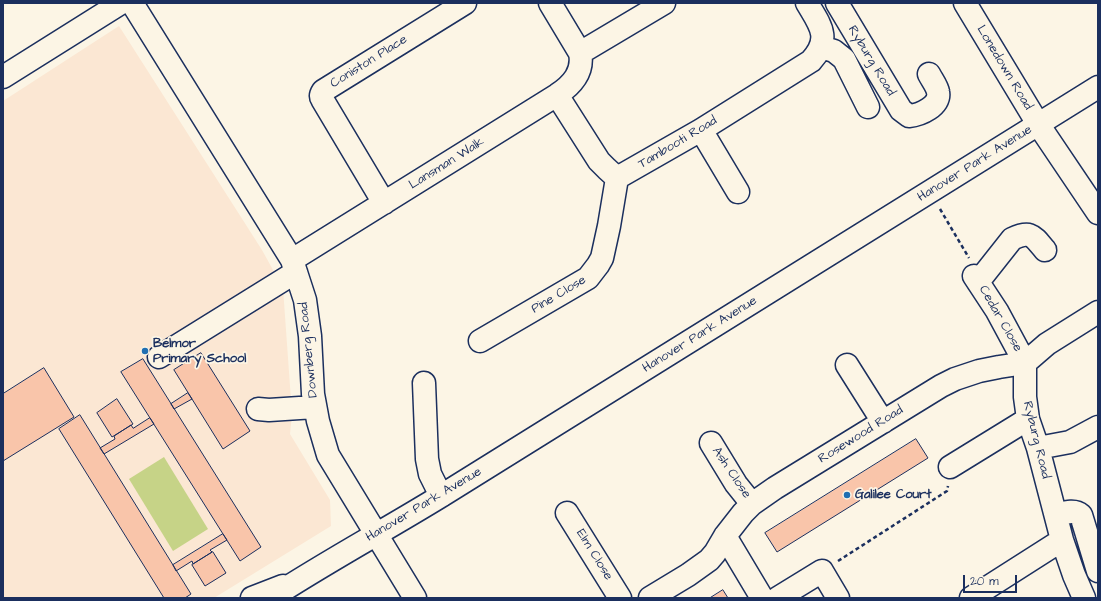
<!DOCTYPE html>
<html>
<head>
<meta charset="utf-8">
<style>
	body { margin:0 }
	#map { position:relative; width:1101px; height:601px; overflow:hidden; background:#fcf5e5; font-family:"Architects Daughter",sans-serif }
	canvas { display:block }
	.frame { position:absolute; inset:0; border:4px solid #1b2f5e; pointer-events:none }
	.scale { position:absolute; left:963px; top:575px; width:54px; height:18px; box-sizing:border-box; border:2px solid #1b2f5e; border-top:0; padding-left:5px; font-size:12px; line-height:14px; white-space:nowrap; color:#1b2f5e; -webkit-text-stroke:3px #fcf5e5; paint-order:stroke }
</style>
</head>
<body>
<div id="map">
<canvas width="1101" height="601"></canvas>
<div class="frame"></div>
<div class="scale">20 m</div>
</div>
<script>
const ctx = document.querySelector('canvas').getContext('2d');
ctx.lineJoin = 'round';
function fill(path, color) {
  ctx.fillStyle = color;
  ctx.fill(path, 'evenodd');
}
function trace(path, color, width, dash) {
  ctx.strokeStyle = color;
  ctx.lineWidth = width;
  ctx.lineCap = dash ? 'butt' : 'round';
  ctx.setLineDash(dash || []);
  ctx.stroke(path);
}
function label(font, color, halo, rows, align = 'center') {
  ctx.font = font + ' "Architects Daughter",sans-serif';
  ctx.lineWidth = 3.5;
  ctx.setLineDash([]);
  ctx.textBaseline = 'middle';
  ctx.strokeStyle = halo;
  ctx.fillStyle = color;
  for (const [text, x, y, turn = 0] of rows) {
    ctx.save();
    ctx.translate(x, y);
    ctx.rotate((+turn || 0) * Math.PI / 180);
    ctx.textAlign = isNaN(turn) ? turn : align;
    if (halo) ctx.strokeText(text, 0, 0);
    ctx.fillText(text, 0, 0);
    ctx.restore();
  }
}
fill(new Path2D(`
	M119,26l143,224 21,38 9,126 -2,20 40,66 1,26 -117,72h-211v-497z`), '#fbe7d3');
fill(new Path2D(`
	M164,457l44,72 -35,22 -44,-72z`), '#c6d387');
const building = new Path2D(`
	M201,353l49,78 -27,18 -49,-79z
	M143,359l118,188 -21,14 -119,-189z
	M44,368l30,49 -71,44v-67z
	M188,393l4,6 -18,10 -3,-5z
	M117,399l16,25 -21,13 -15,-24z
	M80,415l111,179 -6,4h-21l-105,-169z
	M150,418l4,6 -50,30 -4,-6 15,-9 -1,-3 17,-11 2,3z
	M916,439l12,19 -151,94 -12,-19z
	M223,534l4,6 -17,10 2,2 -19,12 -1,-3 -16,10 -3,-6z
	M213,552l13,21 -21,13 -13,-21z
	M723,590l5,8h-18z`);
fill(building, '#f9c5aa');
trace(building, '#1b2f5e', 1);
const minor = new Path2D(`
	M132,3l160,257 13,40 5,36 3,58 5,27 10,34 87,143
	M837,3l64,107 8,6c11,-1 32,-10 29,-24 -1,-6 -6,-12 -9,-18
	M965,3l73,121 60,89
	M821,47l13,4 10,8 24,48
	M580,53l84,-50
	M3,77l118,-74
	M557,95l42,66 8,8 10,9
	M701,130l37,62
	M617,178l84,-48 110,-69c21,-23 9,-36 -4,-58
	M384,203l-62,-104c-2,-3 -1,-5 1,-8l142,-88
	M292,260l265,-165c15,-10 27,-23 23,-42l-30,-50
	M974,276l23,35 28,52v34l3,22 10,29 24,92 12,35 10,23
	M978,282l34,-43c19,-9 21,-3 33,11
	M480,341l108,-63 10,-13 4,-7 7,-32 8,-48
	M159,357l137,-85
	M847,365l36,57
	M424,383l3,76 3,15 11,22
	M258,409l11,1 46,-3
	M711,443l25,41 16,20
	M1038,448l32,-6 28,-15
	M950,467l78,-48
	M567,513l53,85
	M1056,515c8,-2 18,-6 25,0l17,56
	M725,536l37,62
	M252,598l31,-12
	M271,598c55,-36 113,-67 170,-102l657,-409
	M650,598l38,-23 21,-15 6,-7 10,-17 18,-23 9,-9 23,-16 166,-102 14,-7 24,-8 20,-4 26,-4 22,-19 51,-32
	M778,598l44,-27 16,27
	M971,598l91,-58`);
trace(minor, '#1b2f5e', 25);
trace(new Path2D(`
	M940,209l29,49
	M838,561l109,-70 1,-5`), '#1b2f5e', 2.5, [4, 3]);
trace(minor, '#fcf5e5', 22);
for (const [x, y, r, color] of [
	[145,351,4,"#1f6fb2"],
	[847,495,4,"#1f6fb2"]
]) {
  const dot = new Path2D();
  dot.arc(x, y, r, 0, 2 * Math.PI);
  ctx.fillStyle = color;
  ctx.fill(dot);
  trace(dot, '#fcf5e5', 1.5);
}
label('13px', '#1b2f5e', '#fcf5e5', [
	["Ryburg Road",871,61,59],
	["Coniston Place",369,62,-32],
	["Lonedown Road",1004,68,59],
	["Tambooti Road",678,143,-31],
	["Lansman Walk",447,164,-32],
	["Hanover Park Avenue",975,164,-32],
	["Pine Close",559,295,-31],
	["Cedar Close",1000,319,60],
	["Hanover Park Avenue",700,335,-32],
	["Downberg Road",309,350,-96],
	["Rosewood Road",861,435,-32],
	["Ryburg Road",1036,440,76],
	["Ash Close",731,473,56],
	["Hanover Park Avenue",424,505,-31],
	["Elm Close",594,555,58]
]);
label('bold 13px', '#1b2f5e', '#fcf5e5', [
	["Belmor",153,344],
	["Primary School",153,359],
	["Galilee Court",855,495]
], 'left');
</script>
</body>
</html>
